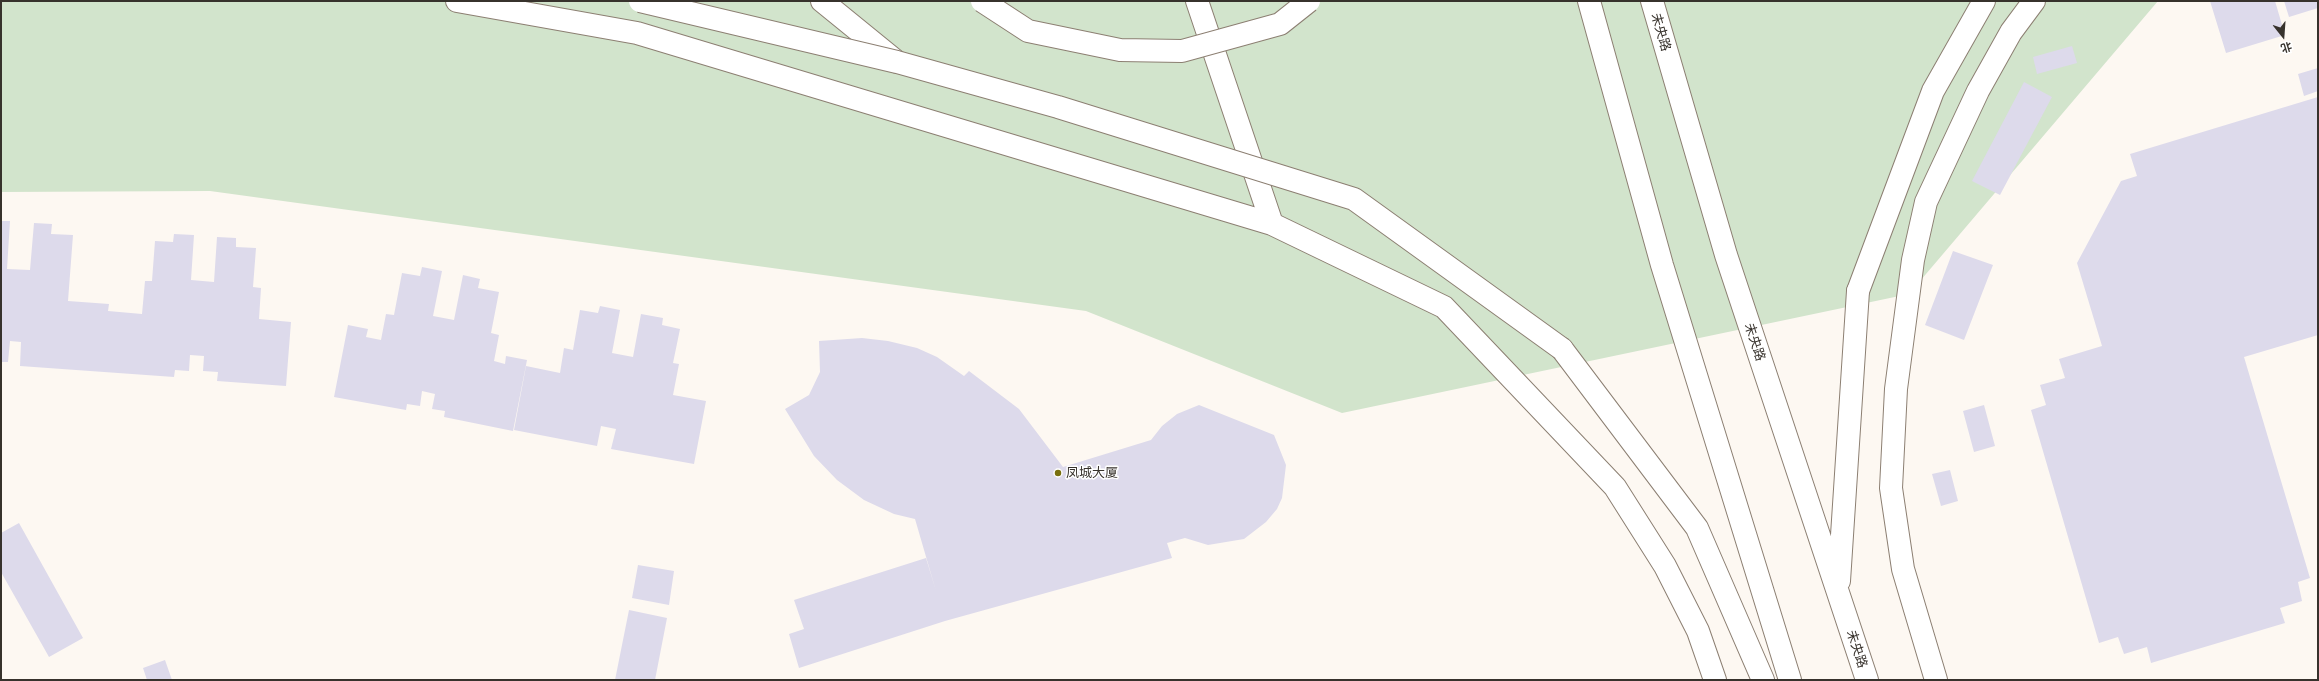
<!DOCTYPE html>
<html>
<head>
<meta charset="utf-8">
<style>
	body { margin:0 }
	#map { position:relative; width:2319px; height:681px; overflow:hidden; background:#fdf8f2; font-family:"Exo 2","Noto Sans SC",sans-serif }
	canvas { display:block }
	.frame { position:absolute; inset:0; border:2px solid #37322c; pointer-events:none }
	.north { position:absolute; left:2263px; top:16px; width:40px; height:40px; -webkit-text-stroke:3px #fff; paint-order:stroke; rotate:163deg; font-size:11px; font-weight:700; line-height:16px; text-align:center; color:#37322c }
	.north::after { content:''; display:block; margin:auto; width:14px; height:18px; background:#37322c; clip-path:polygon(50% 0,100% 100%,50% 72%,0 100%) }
</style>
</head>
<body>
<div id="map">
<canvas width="2319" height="681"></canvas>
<div class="frame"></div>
<div class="north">北</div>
</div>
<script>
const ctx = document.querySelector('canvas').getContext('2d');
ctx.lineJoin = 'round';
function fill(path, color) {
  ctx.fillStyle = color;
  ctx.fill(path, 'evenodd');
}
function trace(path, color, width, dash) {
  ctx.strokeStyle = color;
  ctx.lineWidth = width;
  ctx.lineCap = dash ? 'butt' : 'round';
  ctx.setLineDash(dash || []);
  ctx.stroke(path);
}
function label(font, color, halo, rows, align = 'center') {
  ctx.font = font + ' "Exo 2","Noto Sans SC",sans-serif';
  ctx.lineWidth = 3;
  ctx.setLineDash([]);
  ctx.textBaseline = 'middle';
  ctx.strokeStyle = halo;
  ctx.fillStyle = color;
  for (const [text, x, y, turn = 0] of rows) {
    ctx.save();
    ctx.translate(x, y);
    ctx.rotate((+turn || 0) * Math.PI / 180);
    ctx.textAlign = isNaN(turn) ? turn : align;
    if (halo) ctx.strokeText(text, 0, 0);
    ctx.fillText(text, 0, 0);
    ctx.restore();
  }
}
fill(new Path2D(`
	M1,1h2157l-249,293 -567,119 -256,-102 -876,-120 -209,1z`), '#d2e4cc');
fill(new Path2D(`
	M2210,1h65l10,34 -59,18z
	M2284,1h34v7l-29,9z
	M2072,46l5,17 -40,11 -4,-17z
	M2318,68v23l-14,5 -6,-22z
	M2024,82l28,15 -52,98 -28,-14z
	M2318,97v238l-74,22 66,221 -12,4 4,19 -22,7 5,15 -134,40 -4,-16 -23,7 -6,-17 -19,6 -68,-233 15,-5 -6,-20 25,-7 -6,-19 43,-13 -25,-83 44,-82 16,-5 -7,-22z
	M1,221h9l-3,48 23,1 4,-47 18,1 -1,10 22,1 -5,66 41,3 -1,7 34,3 3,-33h7l3,-40 18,1 1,-8 20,1 -3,45 23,2 3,-45 19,1v9l20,1 -3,39 8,1 -2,31 32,3 -5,64 -69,-5 1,-9 -15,-1 1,-15 -14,-1 -1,16 -14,-1 -1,7 -154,-11 1,-24 -11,-1 -2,21h-7z
	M1953,251l40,14 -29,75 -39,-15z
	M422,267l20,4 -9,45 21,4 9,-45 17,4 -2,9 21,4 -8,41 8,2 -5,26 11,3 1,-8 21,4 -14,71 -69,-14 1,-6 -13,-2 3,-15 -13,-3 -2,15 -13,-2 -1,6 -72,-13 14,-72 20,4 -2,8 15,3 5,-26 8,1 8,-42 18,3z
	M600,306l20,4 -8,43 21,4 8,-43 22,4 -1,7 18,4 -7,34 6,1 -6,31 33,6 -12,63 -83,-15 5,-20 -15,-3 -4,20 -83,-16 12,-64 34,7 4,-25 9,2 7,-40 18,3z
	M862,338l26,3 29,7 20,9 27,19 5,-5 50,38 44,58 88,-27 11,-14 15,-12 22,-9 75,30 12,30 -4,33 -5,11 -11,13 -22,17 -36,6 -23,-7 -18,5 5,15 -227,63 -146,47 -10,-34 15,-5 -10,-29 132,-42 10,33 -21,-72 -21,-5 -30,-14 -27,-20 -23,-24 -29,-47 24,-14 11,-23 -1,-31z
	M1984,405l11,41 -21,6 -11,-41z
	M1950,470l8,31 -17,5 -9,-32z
	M19,523l64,115 -34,19 -48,-85v-39z
	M638,565l36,6 -5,34 -37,-7z
	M629,610l38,8 -12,62h-40z
	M165,660l7,20h-25l-4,-12z`), '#dddaeb');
const secondary = new Path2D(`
	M457,1l180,32 635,191 172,83 171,180 50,79 33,65 17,49
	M1197,1l75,223
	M1936,680l-33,-111 -12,-81 5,-99 17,-129 13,-58 52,-111 33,-59 23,-31`);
const primary = new Path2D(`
	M1589,1l73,264 128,415
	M1652,1l74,254 141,425
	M1562,349l135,179 66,152
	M1839,581l19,-290`);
const highway = new Path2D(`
	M822,1l75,61
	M1858,291l75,-200 51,-90`);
trace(secondary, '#8c7f72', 24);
trace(primary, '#8c7f72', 24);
trace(highway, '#8c7f72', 24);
trace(secondary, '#fff', 22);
trace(primary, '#fff', 22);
trace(highway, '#fff', 22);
const highwayBridge = new Path2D(`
	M640,1l257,61 161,45 296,92 208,150
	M982,1l46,30 92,19 62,1 98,-27 29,-23`);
trace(highwayBridge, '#8c7f72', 24, []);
trace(highwayBridge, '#fff', 22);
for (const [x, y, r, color] of [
	[1058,473,4,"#786f0e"]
]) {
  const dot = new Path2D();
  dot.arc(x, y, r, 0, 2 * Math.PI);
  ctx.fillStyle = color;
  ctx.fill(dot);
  trace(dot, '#fff', 1.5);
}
label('13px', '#37322c', '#fff', [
	["未央路",1661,32,74],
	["未央路",1755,342,72],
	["未央路",1857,649,72]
]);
label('13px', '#37322c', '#fff', [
	["凤城大厦",1066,473]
], 'left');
</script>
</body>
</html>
